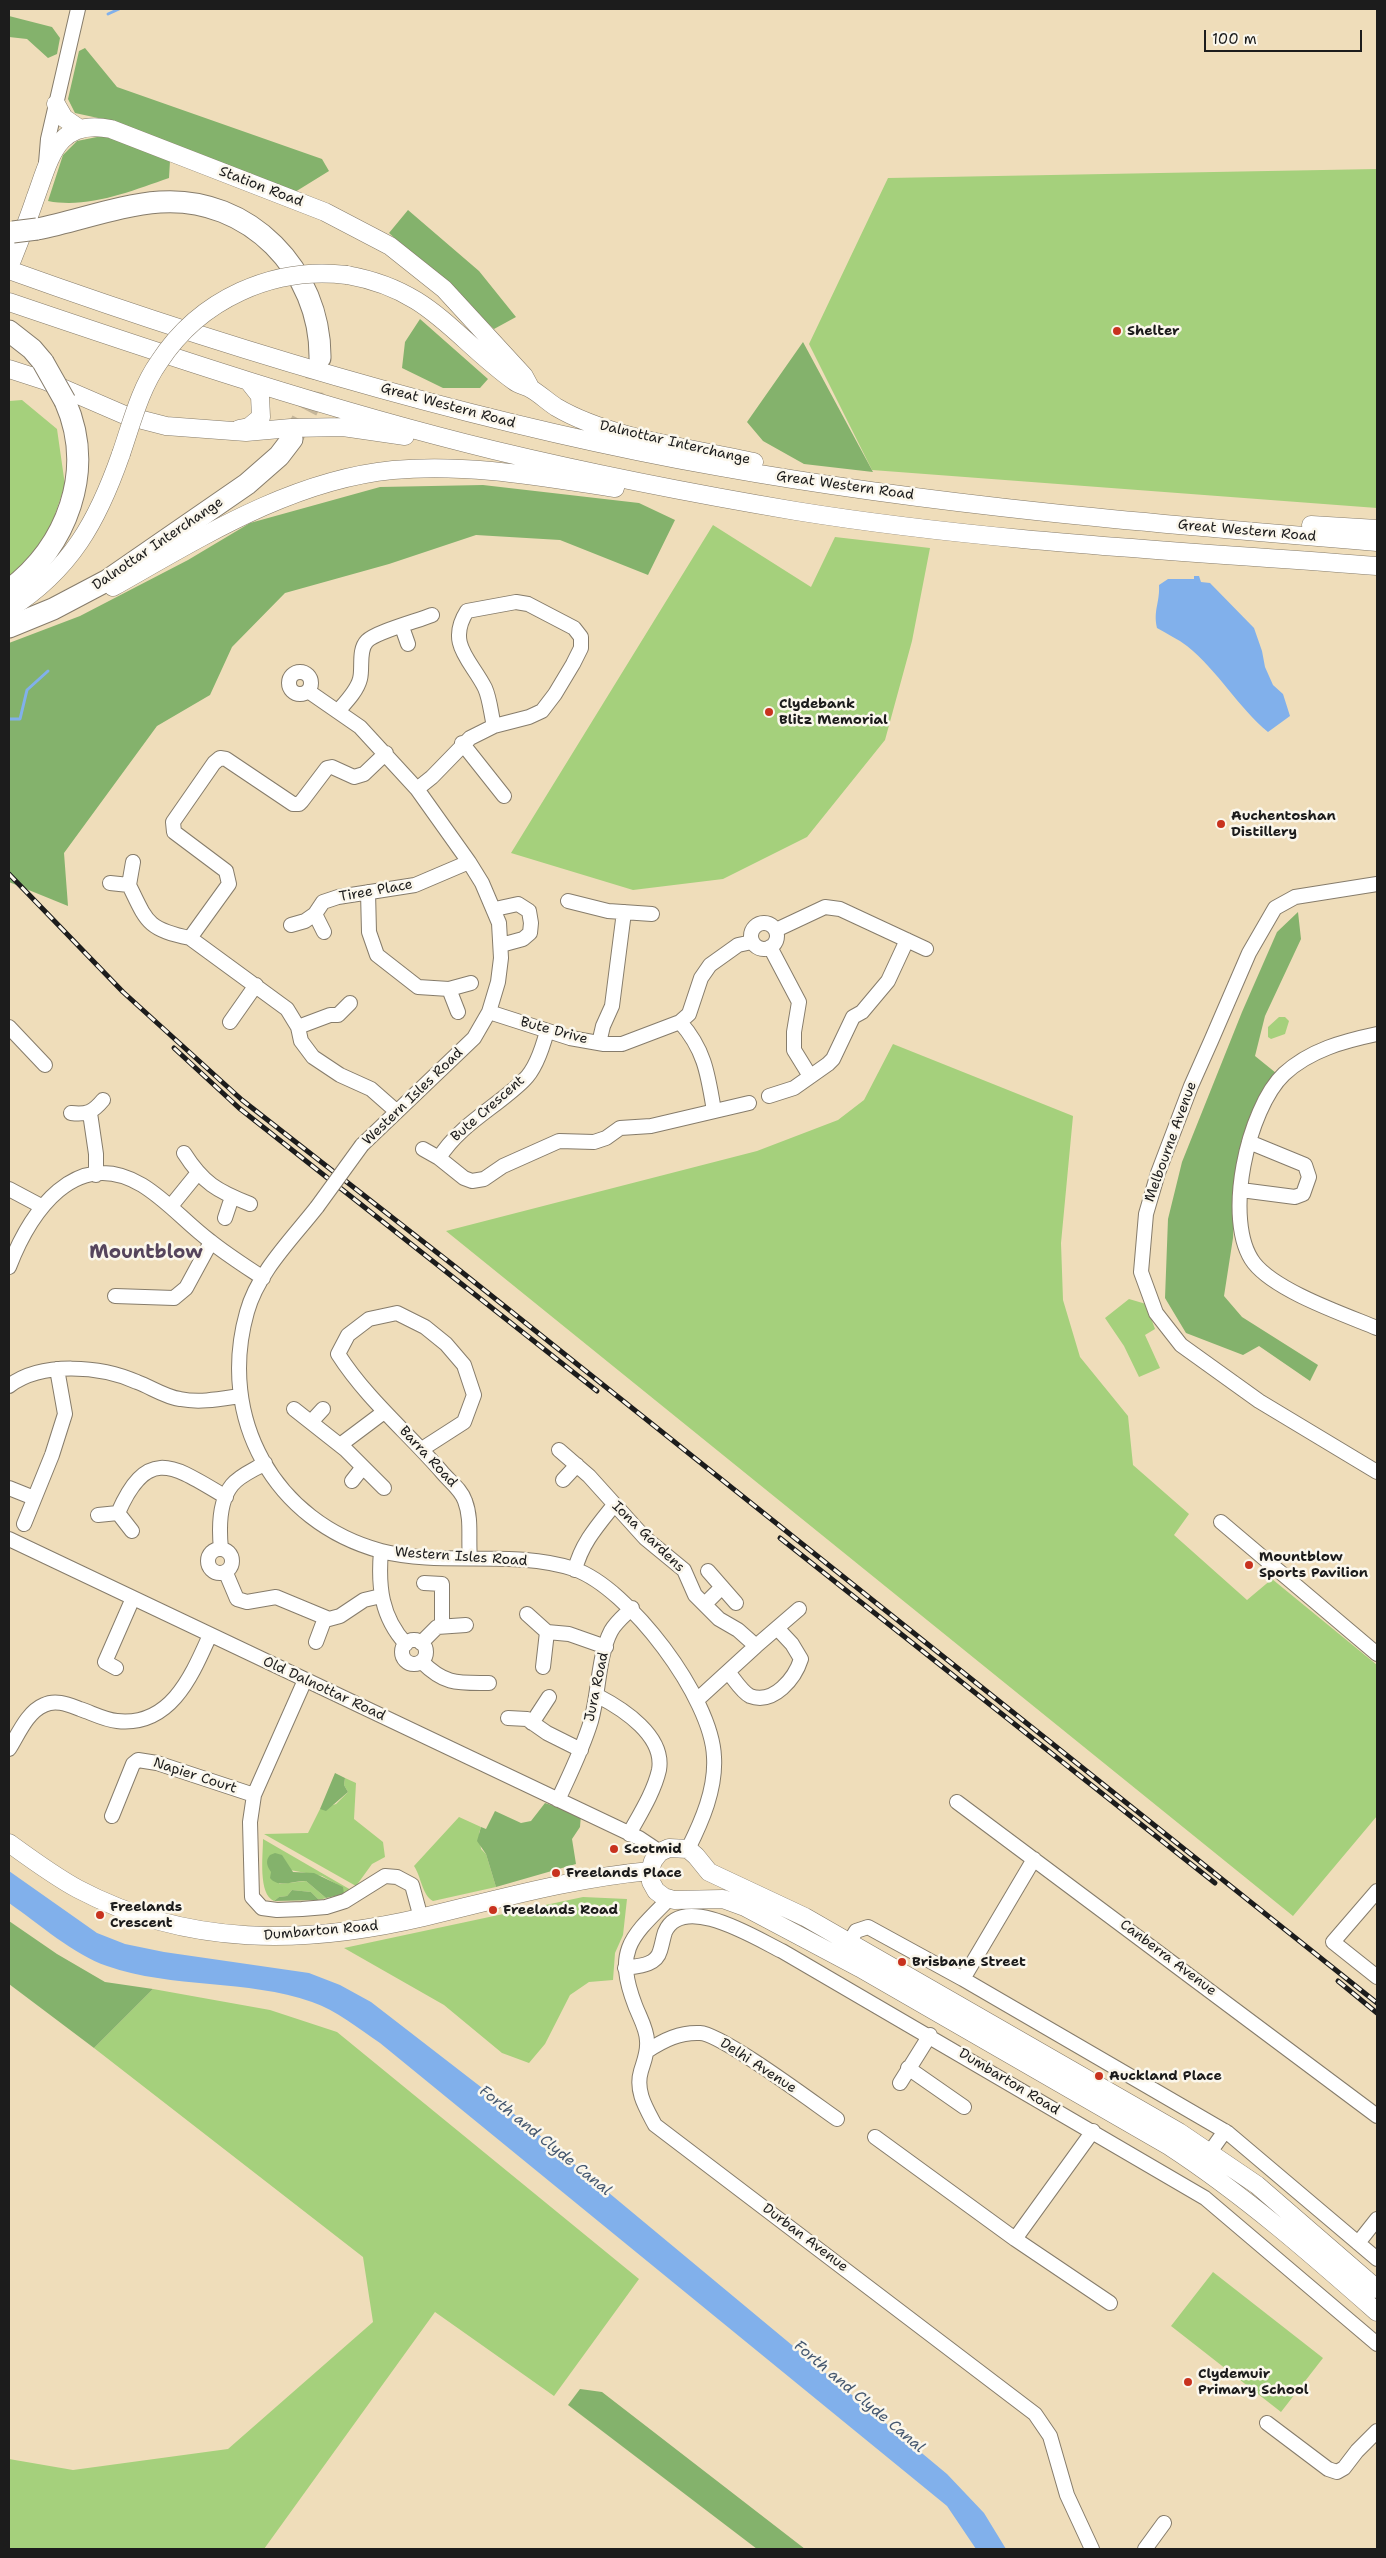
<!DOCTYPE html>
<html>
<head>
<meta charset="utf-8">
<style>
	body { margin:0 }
	#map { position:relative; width:1386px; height:2558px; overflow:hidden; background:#efddba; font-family:"Shantell Sans",sans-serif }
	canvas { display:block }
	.frame { position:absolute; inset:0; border:10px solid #1c1c1c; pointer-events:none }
	.scale { position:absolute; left:1204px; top:30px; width:158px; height:22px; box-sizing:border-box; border:2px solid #1c1c1c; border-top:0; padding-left:6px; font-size:15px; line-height:18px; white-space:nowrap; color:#1c1c1c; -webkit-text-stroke:4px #fbf7ec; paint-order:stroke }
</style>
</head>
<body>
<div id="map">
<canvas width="1386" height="2558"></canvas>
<div class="frame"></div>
<div class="scale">100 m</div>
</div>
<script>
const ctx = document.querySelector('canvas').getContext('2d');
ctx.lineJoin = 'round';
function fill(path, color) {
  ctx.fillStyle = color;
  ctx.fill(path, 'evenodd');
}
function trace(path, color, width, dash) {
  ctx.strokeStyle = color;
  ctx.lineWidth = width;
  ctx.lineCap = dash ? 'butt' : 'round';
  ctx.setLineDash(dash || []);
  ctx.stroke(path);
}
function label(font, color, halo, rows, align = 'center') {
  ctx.font = font + ' "Shantell Sans",sans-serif';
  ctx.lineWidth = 5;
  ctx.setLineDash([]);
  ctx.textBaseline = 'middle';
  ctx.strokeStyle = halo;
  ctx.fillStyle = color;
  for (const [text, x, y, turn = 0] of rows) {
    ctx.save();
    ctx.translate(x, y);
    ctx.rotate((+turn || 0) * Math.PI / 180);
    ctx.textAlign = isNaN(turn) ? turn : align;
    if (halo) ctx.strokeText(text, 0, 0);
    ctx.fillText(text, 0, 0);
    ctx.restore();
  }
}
fill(new Path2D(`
	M1377,169v339l-505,-38 -63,-126 79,-166z
	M22,400l35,29 8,56 -19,56 -37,36v-176z
	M713,525l98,62 24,-50 95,11 -18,93 -27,99 -78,97 -84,42 -90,11 -122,-37z
	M1279,1017h6l4,4 -4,13 -14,5 -3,-2v-10z
	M893,1044l180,72 -12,127 2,57 17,57 48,59 5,49 56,49 -15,21 73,65 25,-21 105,86v151l-84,100 -847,-685 311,-80 81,-31 26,-20z
	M1129,1299l17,5 9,25 -10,6 15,33 -21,9 -15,-31 -19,-28z
	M345,1778l11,5 -2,36 29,23 2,15 -13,7 -16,22 -92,-52 44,-1 12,-24 16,-5 12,-12 -4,-7z
	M459,1817l22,10 -2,6 2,16 5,5 10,33 -63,14c-11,-6 -12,-25 -19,-35z
	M263,1839l88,51 -7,4 -8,-10 -14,-8 -32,-6 -11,14 27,-3 20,17 -7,2 -8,-8 -19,-2 -5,6 -8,1 -5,4c-16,-7 -11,-45 -11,-62z
	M583,1897l44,2 -4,36 -8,18 -2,27 -24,2 -19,13 -25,49 -16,19 -27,-10 -58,-48 -100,-57z
	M153,1989l117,21 67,22 302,247 -85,117 -119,-84 -171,237h-255v-90l64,11 155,-21 145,-127 -10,-65 -269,-209z
	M1213,2272l110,86 -42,54 -110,-86z`), '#a5d07c');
fill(new Path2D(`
	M9,16l43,11 8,11 -3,16 -9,4 -21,-19 -18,-2z
	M85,48l32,39 205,72 7,12 -34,21 -183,-71 -37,-8 -7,-14 11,-48z
	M107,135l63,26 -1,17c-38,13 -81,31 -121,23l15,-46 14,-14z
	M408,210l71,61 37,46 -22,12 -105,-96z
	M420,319l68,60 -8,9h-37l-41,-20 3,-26z
	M803,342l70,130 -69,-8 -41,-23 -16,-19z
	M483,485l156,18 36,17 -27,55 -88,-35 -84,-5 -87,29 -104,29 -53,54 -22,48 -53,31 -93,127 4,53 -59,-24v-239l71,-27 108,-56 62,-37 130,-36z
	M1298,912l3,27 -36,77 -10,40 21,17 -25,40 -15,58 -3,67 -9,58 18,21 76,48 -8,16 -51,-35 -16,9 -57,-22 -21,-35 3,-79 14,-57 60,-150 35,-80z
	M335,1773l10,5 -1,7 4,7 -22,19 -6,-2z
	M545,1803l36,12 -1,12 -8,12 4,25 -80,23 -10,-33 -9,-13 4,-14 5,2 9,-18 26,12 10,-2z
	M275,1853l7,2 11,17 21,1 29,14 1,7 -18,4 -20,-17c-12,-1 -27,8 -36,-3l1,-6c-4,-6 -6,-11 -1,-17z
	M292,1890l19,2 8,8 -45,1 5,-4 8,-1z
	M9,1921l48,33 48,28 48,7 -59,59 -85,-64z
	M580,2389l22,3 203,157h-48l-189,-144z`), '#84b26c');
fill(new Path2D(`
	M1194,576h5l2,6 9,1 44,45 8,23 3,16 8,18 10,9 7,22 -22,16c-30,-25 -50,-61 -81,-86 -9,-7 -20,-12 -30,-18 -4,-18 3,-25 2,-43l9,-6h26z
	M9,1871l88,62 28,11 39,8 145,21 31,12 31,17 119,92 457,380 37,39 22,36h-30l-29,-43 -567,-463c-21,-14 -44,-33 -68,-41 -65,-23 -139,-13 -205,-36 -33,-11 -69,-43 -98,-63z`), '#81b0eb');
trace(new Path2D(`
	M108,14l11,-5
	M9,719h11l7,-29 21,-19`), '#81b0eb', 3);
trace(new Path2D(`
	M292,439l19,-36 9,-45`), '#c5b69a', 21, [21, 11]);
const minor = new Path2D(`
	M46,163l2,-24 30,-130
	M402,627l6,17
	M289 683a11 11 0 1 1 22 0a11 11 0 1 1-22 0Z
	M308,691l52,36 57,62 52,73 13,21 17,40 2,35 -3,24 -9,30 -15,26 -112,107
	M338,711c8,-9 19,-20 22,-32 3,-11 -2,-29 7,-38 9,-9 50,-20 65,-26
	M462,743l42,53
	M386,753l-22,21 -10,3 -22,-10 -5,1 -25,33 -3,3h-6l-67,-45 -6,-1 -6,5 -41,59 1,10 52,39 3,13 -39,54 97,71 11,18 3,14 12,16 27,18 31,14 25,22
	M417,789l15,-12 38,-39 24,-12 35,-9 13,-6 13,-17 18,-30 8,-16v-11l-7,-9 -46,-24 -12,-2 -49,9c-21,33 4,49 18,77 5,11 6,26 9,38
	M110,883l19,2 4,-23
	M1377,884l-82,13 -20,11 -26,45 -38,88 -20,45 -33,87 -12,41 -5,58 15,41 25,32 78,56 118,71
	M129,885c18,37 18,44 61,53
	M368,892l1,40 8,23 41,32 31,2 22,-6
	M568,901l40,10 44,3
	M495,909l23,-5 11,7 2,12 -1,10 -7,6 -22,6
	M315,914l9,18
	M751 936a13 13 0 1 1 26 0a13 13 0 1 1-26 0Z
	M291,925l14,-4 10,-7 8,-12 15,-5 77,-12 54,-23
	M776,930l49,-23 15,2 86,40
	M770,947l29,55 -5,30v18l16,26
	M449,989l9,23
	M489,1012l81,26 34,6h18l58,-22 9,-8 12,-36 9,-13 28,-20 14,-3
	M230,1022l26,-37
	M680,1022c25,28 28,53 34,89
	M9,1027l36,38
	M298,1027l32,-12h8l12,-12
	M1377,1034c-33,7 -67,16 -93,40 -36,34 -62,147 -30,189 22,28 89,51 123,65
	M599,1043l4,-17 9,-20 12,-94
	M769,1096l25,-8 34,-24 5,-5 20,-42 9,-5 26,-31 19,-41
	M71,1113c16,2 22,-1 32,-13
	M90,1113l6,41v21
	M423,1149l16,9 25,20 8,3 12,-2 19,-13 56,-25 35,1 12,-4 14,-10 31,-2 98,-23
	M184,1153c19,30 33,38 66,51
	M439,1158c21,-34 58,-51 85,-78 12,-11 19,-34 23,-49
	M9,1189l32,17
	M1241,1190l54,7 8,-3 6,-17 -4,-12 -56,-23
	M171,1206l26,-32
	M317,1207c-25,32 -59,65 -70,105 -30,106 27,210 134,239 62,16 131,-2 193,18 55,19 138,129 140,188 2,32 -12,64 -26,92
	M225,1218l7,-21
	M9,1267c21,-54 66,-122 133,-82 26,16 44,38 68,56 16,13 35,25 53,37
	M115,1296l59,2 12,-10 25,-46
	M9,1386c33,-25 92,-20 128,-4 14,5 28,15 43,17 20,4 40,0 60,-3
	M294,1409l52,41 38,38
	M311,1422l12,-13
	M340,1445l44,-33
	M422,1449l42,-27 10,-27 -10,-30 -18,-21 -21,-17 -28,-14 -28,6 -21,16 -10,19c28,44 69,78 103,117 8,10 20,18 24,30 7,18 3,38 5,57
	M559,1450l30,26 56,62 39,32 11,25 24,24 19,11 18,16
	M563,1480l14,-15
	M352,1481l11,-14
	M9,1488l25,10
	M118,1513c30,-69 57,-46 108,-16
	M98,1515l20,-2 14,18
	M1221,1522l156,132
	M24,1524l28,-69 13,-41 -8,-45
	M9,1539l630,299 21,14
	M208 1561a12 12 0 1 1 24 0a12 12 0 1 1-24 0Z
	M221,1549c-2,-20 -2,-48 11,-64 8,-10 22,-15 33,-22
	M381,1551c-3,35 0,66 25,93
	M575,1570c6,-26 23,-45 39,-65
	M708,1571l28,32
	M226,1573l11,26 10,3 29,-5 53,22 11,-3 24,-16 17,-4
	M424,1583l18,1v41
	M705,1604l17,-17
	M527,1614l20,18 22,2 37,13
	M402 1652a12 12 0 1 1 24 0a12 12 0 1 1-24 0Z
	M316,1642l9,-24
	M421,1643l16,-16 29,-2
	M422,1662c23,23 36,21 67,21
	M543,1667l4,-35
	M116,1668l-11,-6 28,-64
	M729,1673c5,6 13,19 21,23 24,9 45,-18 51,-37l-9,-15 -15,-16
	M305,1680l-51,115 -4,27 2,75 10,11 15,2 25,-1 24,-2 19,-6 40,-25 12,1 15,8 9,33
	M598,1696c25,13 67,40 61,74 -5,22 -19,44 -30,64
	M698,1699l58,-53 43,-37
	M508,1718l19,1 20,14 34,17
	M532,1723l17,-26
	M9,1749c9,-14 18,-37 35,-44 12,-6 25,0 36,4 12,4 25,11 37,12 54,6 75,-46 93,-86
	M558,1800c12,-26 25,-52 33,-79 8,-28 7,-65 20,-90 5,-9 14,-16 21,-23
	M957,1802l420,314
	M112,1816l21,-52 5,-4 19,3 97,32
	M1377,1891l-44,51 44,35
	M669,1899c-38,38 -55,51 -34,106 4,11 12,24 12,36 1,11 -3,20 -6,30 -6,20 5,37 14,54l380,289 15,22 17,59 25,54
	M845,1950l11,-19 12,-4 95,52 265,154 149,126
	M625,1968c12,-2 31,-2 35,-17 2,-6 3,-13 5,-19 18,-40 92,7 117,19l423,247 172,146
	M963,1979l71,-120
	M647,2051c17,-11 33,-19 53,-18 22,1 114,70 137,86
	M908,2068l56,39
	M900,2083l30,-48
	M875,2137l140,102 95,64
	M1210,2152l15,-21
	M1015,2239l78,-108
	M1358,2243l19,-24
	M1267,2423l61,46 9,3 7,-4 13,-17 20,-20
	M1145,2549l19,-26`);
const major = new Path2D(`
	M56,104l8,14 16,11
	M12,260c8,-20 16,-40 23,-61 15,-40 21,-81 76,-70l214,83 65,34 54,43 80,87 7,13
	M9,270c231,83 469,154 711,197 217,39 437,57 657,75
	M347,275c84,15 105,61 167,106 5,4 12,5 17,8 9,5 17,13 25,18 54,32 136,41 198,55
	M9,302c159,54 320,108 484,148 100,24 202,44 303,61 192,31 388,40 581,55
	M9,369l37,12 81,35 39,10 80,6 45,-4 52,-1 62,9
	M239,429l10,-2 12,-10 -1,-21 -11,-14
	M1311,525l66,4
	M113,587c87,-49 178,-107 280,-117 74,-7 149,7 222,18
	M9,609c62,-39 89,-89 112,-155
	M9,1843c22,16 45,33 69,46 110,58 227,56 346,28 75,-18 149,-39 226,-46
	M1377,2289l-120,-104 -78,-53 -374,-215 -96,-45 -13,-16 -8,-7 -19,-1 -9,4 -7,9 -3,10 1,11 5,9 8,6 10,3 49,-1 22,8 115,61 309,178c75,49 141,107 208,166`);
const highway = new Path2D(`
	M37,229c41,-8 81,-24 123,-27 89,-6 161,69 160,156
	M9,331l23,18 11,13
	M9,590c58,-44 87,-119 56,-189
	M9,627l44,-18 55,-29 139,-96 32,-28 13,-17`);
trace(minor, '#867c6b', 16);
trace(major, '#867c6b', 19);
trace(highway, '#867c6b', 23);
trace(minor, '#fff', 14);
trace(major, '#fff', 18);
trace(highway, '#fff', 21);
const rail = new Path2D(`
	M9,874l114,118 119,108 211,165 924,738
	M174,1048l65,60 358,283
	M780,1538l435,345
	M1338,1981l39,32`);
trace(rail, '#1c1c1c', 5);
trace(rail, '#fbf7ec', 3, [9]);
const minorBridge = new Path2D(`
	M317,1207l45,-62`);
const majorBridge = new Path2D(`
	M121,454c11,-32 19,-65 38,-92 41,-63 114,-96 188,-87`);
const highwayBridge = new Path2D(`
	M13,232l24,-3
	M43,362l22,39`);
trace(minorBridge, '#867c6b', 16, []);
trace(majorBridge, '#867c6b', 19, []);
trace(highwayBridge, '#867c6b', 23, []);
trace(minorBridge, '#fff', 14);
trace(majorBridge, '#fff', 18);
trace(highwayBridge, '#fff', 21);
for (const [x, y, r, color] of [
	[1117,331,5,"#c8321e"],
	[769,712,5,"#c8321e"],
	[1221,824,5,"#c8321e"],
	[1249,1565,5,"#c8321e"],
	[614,1849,5,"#c8321e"],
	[556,1873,5,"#c8321e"],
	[493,1910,5,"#c8321e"],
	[100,1915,5,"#c8321e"],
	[902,1962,5,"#c8321e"],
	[1099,2076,5,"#c8321e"],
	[1188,2382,5,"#c8321e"]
]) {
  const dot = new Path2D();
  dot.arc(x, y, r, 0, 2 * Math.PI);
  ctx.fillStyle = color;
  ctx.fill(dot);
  trace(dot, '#fbf7ec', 2);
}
label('14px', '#1c1c1c', '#fbf7ec', [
	["Station Road",261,187,21],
	["Great Western Road",448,406,15],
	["Dalnottar Interchange",675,443,13],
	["Great Western Road",845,486,8],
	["Great Western Road",1247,531,5],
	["Dalnottar Interchange",158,544,-34],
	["Tiree Place",376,891,-10],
	["Bute Drive",554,1031,15],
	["Western Isles Road",413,1097,-44],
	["Bute Crescent",488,1109,-41],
	["Melbourne Avenue",1171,1142,-70],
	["Barra Road",428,1457,47],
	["Iona Gardens",648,1537,44],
	["Western Isles Road",461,1557,4],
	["Jura Road",597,1687,-78],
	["Old Dalnottar Road",324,1689,25],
	["Napier Court",195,1776,18],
	["Dumbarton Road",321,1931,-5],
	["Canberra Avenue",1168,1958,37],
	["Delhi Avenue",758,2066,33],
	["Dumbarton Road",1009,2082,31],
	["Durban Avenue",805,2238,37]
]);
label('bold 14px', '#1c1c1c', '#fbf7ec', [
	["Shelter",1127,331],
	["Clydebank",779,704],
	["Blitz Memorial",779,720],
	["Auchentoshan",1231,816],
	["Distillery",1231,832],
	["Mountblow",1259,1557],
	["Sports Pavilion",1259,1573],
	["Scotmid",624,1849],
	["Freelands Place",566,1873],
	["Freelands",110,1907],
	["Crescent",110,1923],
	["Freelands Road",503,1910],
	["Brisbane Street",912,1962],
	["Auckland Place",1109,2076],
	["Clydemuir",1198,2374],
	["Primary School",1198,2390]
], 'left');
label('italic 15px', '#44576f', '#fbf7ec', [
	["Forth and Clyde Canal",545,2141,39],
	["Forth and Clyde Canal",859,2397,40]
]);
label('bold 19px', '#56455c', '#fbf7ec', [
	["Mountblow",146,1253]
]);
</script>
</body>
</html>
